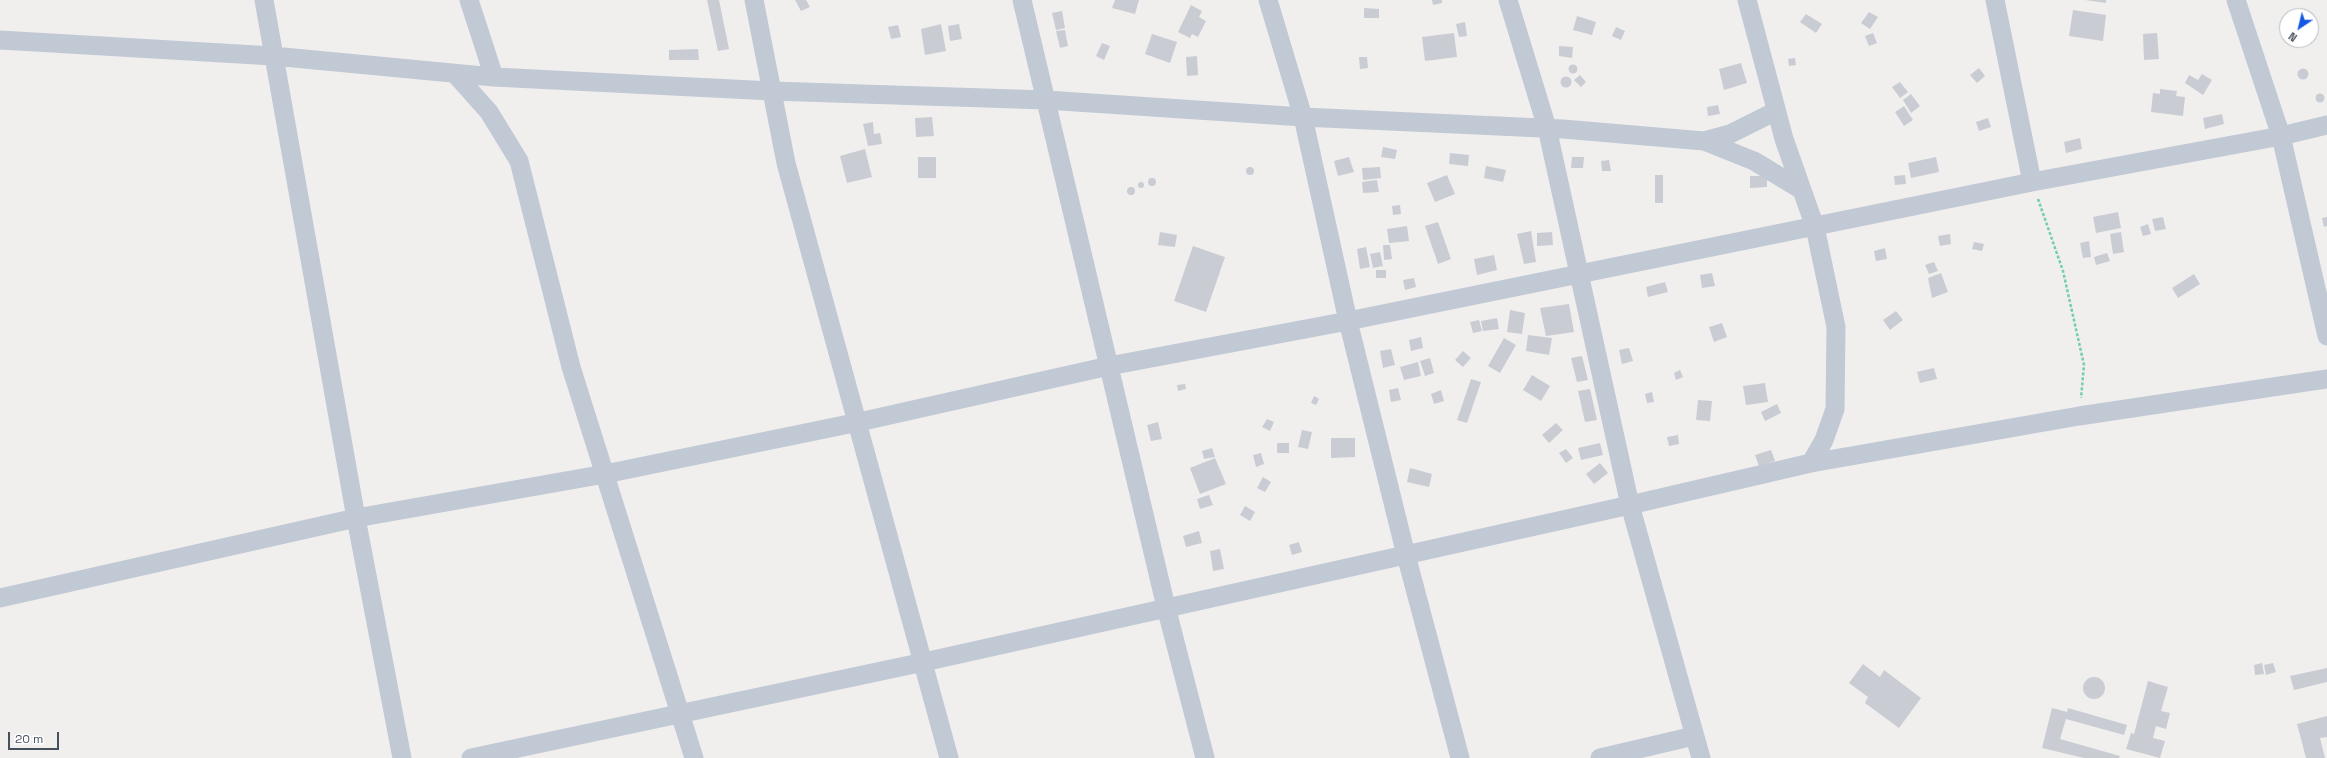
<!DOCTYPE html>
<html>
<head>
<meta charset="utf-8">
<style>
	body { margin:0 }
	#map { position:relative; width:2327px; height:758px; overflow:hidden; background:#f1eeee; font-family:"Space Grotesk",sans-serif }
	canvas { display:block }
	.north { position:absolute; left:2279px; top:8px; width:40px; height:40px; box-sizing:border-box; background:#fff; border:1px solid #b5b9be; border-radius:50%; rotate:215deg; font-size:11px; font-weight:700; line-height:16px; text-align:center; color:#464f5c }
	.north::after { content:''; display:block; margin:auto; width:14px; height:18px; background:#1458e4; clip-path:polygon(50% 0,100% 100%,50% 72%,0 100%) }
	.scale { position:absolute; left:8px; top:732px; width:51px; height:18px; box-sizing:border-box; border:2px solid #464f5c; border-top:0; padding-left:5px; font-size:12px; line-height:14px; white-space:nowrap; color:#464f5c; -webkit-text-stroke:3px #fff; paint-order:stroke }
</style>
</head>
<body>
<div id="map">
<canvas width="2327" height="758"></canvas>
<div class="north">N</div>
<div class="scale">20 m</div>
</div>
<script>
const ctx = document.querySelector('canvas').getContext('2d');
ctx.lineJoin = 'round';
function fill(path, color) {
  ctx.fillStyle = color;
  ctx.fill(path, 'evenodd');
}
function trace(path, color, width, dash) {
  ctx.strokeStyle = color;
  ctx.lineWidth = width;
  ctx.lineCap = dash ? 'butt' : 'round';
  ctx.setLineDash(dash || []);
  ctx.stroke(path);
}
fill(new Path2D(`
	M707,0h12l10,49 -11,2z
	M795,0h11l4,7 -9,4z
	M1115,0h24l-4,14 -23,-6z
	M1432,0h10v3l-9,2z
	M2085,0h21v3z
	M1191,5l11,6 -3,6 7,4 -8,16 -6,-3 -2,4 -12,-6z
	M1364,8l15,1v9h-15z
	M2073,10l33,5 -3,26 -34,-5z
	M1062,11l3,17 -9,2 -4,-17z
	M1869,12l9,5 -8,12 -9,-6z
	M1806,14l16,10 -6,9 -16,-11z
	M1577,16l19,6 -4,13 -19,-5z
	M1465,22l2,14 -8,1 -3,-13z
	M941,24l5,27 -21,4 -4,-26z
	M959,24l3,15 -12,2 -2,-15z
	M898,25l3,12 -10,2 -3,-12z
	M1616,27l9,4 -4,9 -9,-4z
	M1065,30l3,16 -8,2 -4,-17z
	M1454,33l3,24 -32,4 -3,-24z
	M1873,33l4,10 -8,3 -4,-10z
	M2157,33l2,26 -15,1 -1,-26z
	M1152,34l25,8 -7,21 -25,-9z
	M1102,43l8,3 -6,14 -8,-4z
	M1559,46l14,1 -1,11 -13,-2z
	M698,49l1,11h-30v-10z
	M1197,56l1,19 -11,1 -1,-19z
	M1359,57h8l1,11 -8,1z
	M1795,58l1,7 -7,1 -1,-7z
	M1741,63l6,20 -23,7 -5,-21z
	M1568.5 69a4.5 4.5 0 1 1 9 0a4.5 4.5 0 1 1-9 0Z
	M1979,68l6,8 -8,7 -7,-8z
	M2297.5 74a5.5 5.5 0 1 1 11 0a5.5 5.5 0 1 1-11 0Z
	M2202,74l10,6 -9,15 -18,-12 4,-8 9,5z
	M1580,75l6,7 -5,5 -7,-7z
	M1560.5 82a5.5 5.5 0 1 1 11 0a5.5 5.5 0 1 1-11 0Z
	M1900,82l8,10 -8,6 -8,-11z
	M2160,89l17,2 -1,5 9,1 -2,19 -32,-4 2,-19 7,1z
	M2315.5 98a4.5 4.5 0 1 1 9 0a4.5 4.5 0 1 1-9 0Z
	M1911,94l9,12 -9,7 -8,-13z
	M1718,105l2,9 -12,2 -1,-9z
	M1904,106l9,14 -9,6 -9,-14z
	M2222,114l2,10 -19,5 -2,-11z
	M932,117l2,19 -18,1 -1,-19z
	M1988,118l3,9 -12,4 -3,-9z
	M873,122l1,12 6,-1 2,11 -14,2 -5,-22z
	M2080,138l2,11 -16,4 -2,-11z
	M1383,147l14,3 -2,9 -14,-2z
	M865,149l7,28 -25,6 -7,-27z
	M1450,153l19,2 -1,11 -19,-2z
	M918,157h18v21h-18z
	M1349,157l5,15 -16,4 -4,-15z
	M1572,157h12l-1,11h-12z
	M1936,157l3,15 -28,6 -3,-15z
	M1609,160l2,11h-9l-1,-10z
	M1486,166l20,4 -3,12 -19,-4z
	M1380,167l1,11 -18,2 -1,-12z
	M1246 171a4 4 0 1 1 8 0a4 4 0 1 1-8 0Z
	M1447,175l8,19 -20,8 -8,-19z
	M1655,175h8v28h-8z
	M1905,175l1,9 -11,1 -1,-9z
	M1750,176h17v11l-17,1z
	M1148 182a4 4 0 1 1 8 0a4 4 0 1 1-8 0Z
	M1377,180l2,12 -16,1 -1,-11z
	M1138 185a3 3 0 1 1 6 0a3 3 0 1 1-6 0Z
	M1127 191a4 4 0 1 1 8 0a4 4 0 1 1-8 0Z
	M1400,205l1,9 -8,1 -1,-9z
	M2118,212l3,16 -25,5 -3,-16z
	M2163,217l3,12 -11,2 -3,-12z
	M2327,217v9l-3,1 -2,-9z
	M1438,222l13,37 -13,5 -13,-38z
	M2148,224l3,10 -8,2 -3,-9z
	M1407,226l2,15 -20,2 -2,-14z
	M1531,231l5,31 -12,2 -7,-30z
	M1160,232l17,3 -2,12 -17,-2z
	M1552,232l1,13 -16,1v-13z
	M2121,232l3,20 -11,2 -3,-20z
	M1950,234l1,10 -11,2 -2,-10z
	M2089,241l2,16 -8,1 -3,-15z
	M1974,242l10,2 -2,7 -10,-2z
	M1383,245h7l2,14 -8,1z
	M1193,246l32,11 -19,55 -32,-11z
	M1366,247l4,20 -10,2 -3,-20z
	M1885,248l2,11 -11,2 -2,-10z
	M1380,252l3,14 -10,2 -3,-14z
	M2107,253l3,8 -14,4 -2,-8z
	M1494,255l3,15 -20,5 -3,-16z
	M1934,262l4,9 -9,3 -4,-9z
	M1376,270h10v8h-10z
	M1712,273l3,13 -13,2 -2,-13z
	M1941,273l7,19 -16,6 -4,-20z
	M2194,274l6,10 -22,14 -6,-10z
	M1414,278l2,9 -11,3 -2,-10z
	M1665,282l3,10 -20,5 -2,-10z
	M1569,304l5,28 -28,4 -6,-28z
	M1510,310l15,3 -3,21 -15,-2z
	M1896,311l7,9 -13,10 -7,-10z
	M1497,318l2,11 -16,2 -2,-10z
	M1479,320l3,11 -9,2 -3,-11z
	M1722,323l5,14 -13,5 -5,-15z
	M1528,335l24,3 -3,17 -23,-4z
	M1421,337l2,11 -12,3 -2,-11z
	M1504,338l12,7 -16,28 -12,-7z
	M1629,348l4,13 -11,3 -3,-14z
	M1391,349l4,16 -12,3 -3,-17z
	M1463,351l8,7 -8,9 -8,-7z
	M1582,356l6,24 -11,2 -6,-24z
	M1430,358l4,15 -9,3 -5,-15z
	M1418,362l3,14 -17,4 -4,-13z
	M1934,368l3,11 -17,4 -3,-11z
	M1680,370l3,7 -7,3 -2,-7z
	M1532,375l18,11 -9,15 -18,-11z
	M1471,379l10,3 -14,41 -10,-3z
	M1765,383l3,19 -22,3 -3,-19z
	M1185,384l1,5 -8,2 -1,-6z
	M1398,388l3,12 -10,2 -2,-12z
	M1590,389l7,31 -12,2 -7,-31z
	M1441,390l3,11 -10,3 -3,-10z
	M1652,392l2,10 -7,1 -2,-9z
	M1314,396l5,3 -3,6 -5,-2z
	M1698,400l14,1 -2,20 -14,-1z
	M1777,404l4,9 -16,8 -4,-9z
	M1267,419l7,3 -4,9 -8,-4z
	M1158,422l4,17 -11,2 -4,-16z
	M1556,423l7,7 -14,13 -7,-8z
	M1302,430l10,2 -4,17 -10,-2z
	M1678,435l1,9 -10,2 -2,-9z
	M1331,438h24v19l-24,1z
	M1277,443h12v10h-12z
	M1600,443l3,12 -22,5 -3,-12z
	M1212,448l3,9 -11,2 -2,-8z
	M1566,449l7,9 -7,5 -7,-10z
	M1771,450l4,11 -16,5 -4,-11z
	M1261,453l3,11 -8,3 -3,-12z
	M1215,458l11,26 -26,10 -10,-26z
	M1600,463l8,10 -14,11 -8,-10z
	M1410,468l22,6 -3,13 -22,-5z
	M1263,477l8,5 -6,10 -8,-4z
	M1209,495l4,10 -13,4 -3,-10z
	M1245,506l10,6 -5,9 -10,-6z
	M1199,531l3,12 -16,4 -3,-11z
	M1299,542l3,10 -10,3 -3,-10z
	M1220,549l4,20 -11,2 -3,-20z
	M2262,663l2,11 -9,1 -1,-10z
	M2273,663l3,9 -10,3 -2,-10z
	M1863,664l17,13 4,-7 37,28 -22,30 -34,-25 3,-6 -19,-14z
	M2327,668v14l-33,8 -4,-14z
	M2083 688a11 11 0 1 1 22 0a11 11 0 1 1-22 0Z
	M2148,681l20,6 -7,24 9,2 -4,16 -10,-3 -3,12 12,3 -5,17 -34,-9 5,-16 3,1z
	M2052,708l15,4 1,-4 59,17 -3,10 -58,-16 -6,20 60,17 -1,2h-35l-42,-10z
	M2327,716v21l-7,1 5,20h-19l-9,-34z`), '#caccd4');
trace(new Path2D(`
	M2038,199l25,72 21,94 -3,33`), '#72cfab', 2.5, [3, 2]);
trace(new Path2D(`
	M264,0l92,518 46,240
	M469,0l25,77
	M754,0l32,163 163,595
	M1022,0l144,607 39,151
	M1268,0l35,117 45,204 58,234 54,203
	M1508,0l39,128 83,377 71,253
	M1747,0l37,139 31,88 21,100 -1,82 -11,31 -13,23
	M1995,0l37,182
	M2236,0l45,136 46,200
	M0,40l273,16 221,21 278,14 274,9 257,17 260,12 141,12 50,20 48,29
	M456,75l33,37 30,49 52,206 123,391
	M1704,141l26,-7 46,-23
	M0,598l356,-80 249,-44 254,-52 250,-56 239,-45 684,-139 249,-46 46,-11
	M471,758l453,-96 706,-157 181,-42 268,-47 248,-37
	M1600,758l94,-22`), '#c1c9d4', 19);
</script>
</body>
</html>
